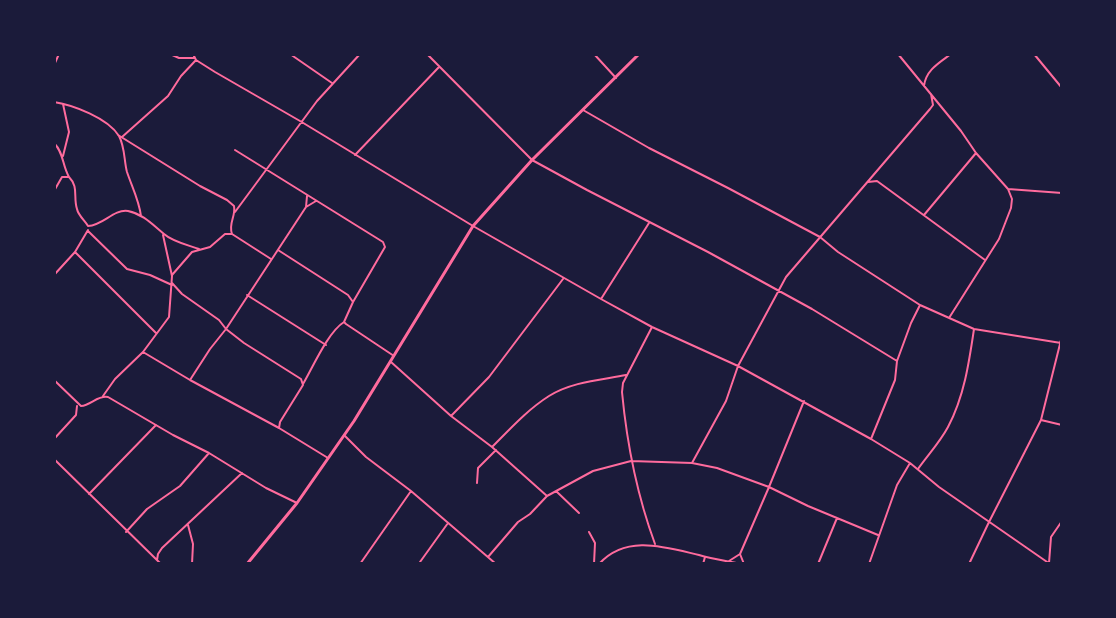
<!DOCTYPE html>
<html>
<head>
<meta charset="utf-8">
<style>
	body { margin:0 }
	#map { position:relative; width:1116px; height:618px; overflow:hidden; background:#1b1b3a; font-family:Ubuntu,sans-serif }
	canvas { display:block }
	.frame { position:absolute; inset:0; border:56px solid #1b1b3a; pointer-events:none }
</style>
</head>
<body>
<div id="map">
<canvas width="1116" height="618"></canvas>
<div class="frame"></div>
</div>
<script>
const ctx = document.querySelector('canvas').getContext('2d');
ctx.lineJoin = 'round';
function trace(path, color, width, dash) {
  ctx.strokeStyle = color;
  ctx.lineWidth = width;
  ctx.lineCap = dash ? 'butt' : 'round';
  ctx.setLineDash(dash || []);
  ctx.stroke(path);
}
trace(new Path2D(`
	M170,54l9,4h16
	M193,54l3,6 19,12 85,49 173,105 128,73 51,28 86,39 133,73 39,24 29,24 111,77
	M290,54l42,29
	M427,54l105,106 55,30 121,62 104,57 85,52 -2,19 -24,59
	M594,54l22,24
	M898,54l63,77 15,22 32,36 4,10 -1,9 -12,31 -50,79
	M1034,54l28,34
	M54,65l5,-11
	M924,86c2,-16 15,-23 27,-32
	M54,88v11
	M54,102c19,3 54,16 65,34 6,11 5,25 8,36 5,15 12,28 14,44
	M63,104l6,28 -6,24
	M583,110l66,38 79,40 92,49 18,15 82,53 54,24 87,14
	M118,135l82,51 27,14 7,6c2,11 -6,17 -2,28
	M122,137l46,-41 13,-20 15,-16
	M54,143c10,10 8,22 15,34
	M235,150l148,92 2,5 -32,55
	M355,155l84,-88
	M868,182l9,-1 108,79
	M1008,189l54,4
	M54,191l8,-14h7c10,10 4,20 8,32 1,6 8,12 11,17 16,-1 25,-17 40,-15 15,3 25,14 36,23 9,8 24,11 35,15
	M306,207l10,-6
	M235,212l82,-111 43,-47
	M924,215l52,-62
	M88,231l39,38 23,6 22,10
	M278,250l70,45 5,7 -9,20 2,2 48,32
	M75,252l81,81
	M54,275l21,-23 13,-22
	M172,275l20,-23 18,-5 15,-13h7l39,25
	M172,283l10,11 37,26 7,9 18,14 57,36 2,6 -23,37 -1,6 49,30
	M247,295l79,50
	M601,299l48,-76
	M652,327l-29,56 -1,9c5,53 15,103 33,152
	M143,352l47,28 89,48
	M897,361l14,-38 9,-18
	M391,362l60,54 41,31 55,49
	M54,380l27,26c10,-1 17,-11 27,-9l65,38 36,18 57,35 31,15
	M190,380l20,-31 16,-20 80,-122 1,-11
	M303,384c10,-17 25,-52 41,-62
	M103,396l12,-17 28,-27 26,-35 3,-41 -9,-41
	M451,416l38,-39 74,-98
	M1041,420l21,5
	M344,435l22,22 45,34 85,73
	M54,439l22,-24 1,-9
	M492,447c18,-18 35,-37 57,-51 22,-14 51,-16 77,-21
	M54,459l107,105
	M692,463l34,-62 12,-35 48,-89 144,-168 3,-4 -2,-11
	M918,469c10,-14 22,-27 30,-42 16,-30 21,-64 26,-98
	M477,483l1,-15 18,-18
	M556,491l23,22
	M89,494l67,-69
	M188,525l5,19 -1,20
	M126,532l21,-23 33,-23 29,-33
	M589,532l6,11 -1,21
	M740,554l4,10
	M488,557l30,-35 12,-8 17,-18 46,-25 38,-10 61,2 25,5 52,19 39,19 70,29
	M157,560l1,-6 4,-6 80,-75
	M729,561l11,-7 29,-67 35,-86
	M420,562l28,-39
	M1049,563l2,-26 11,-16
	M360,564l51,-73
	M599,564c27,-30 66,-17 100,-9 14,4 28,6 42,9
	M703,564l2,-7
	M818,564l19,-46
	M869,564l28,-79 13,-22
	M969,564l20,-42 52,-102 21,-84`), '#ff6b9d', 2);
trace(new Path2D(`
	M247,564l50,-61 57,-82 119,-195 59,-66 107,-106`), '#ff6b9d', 3);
</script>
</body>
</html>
